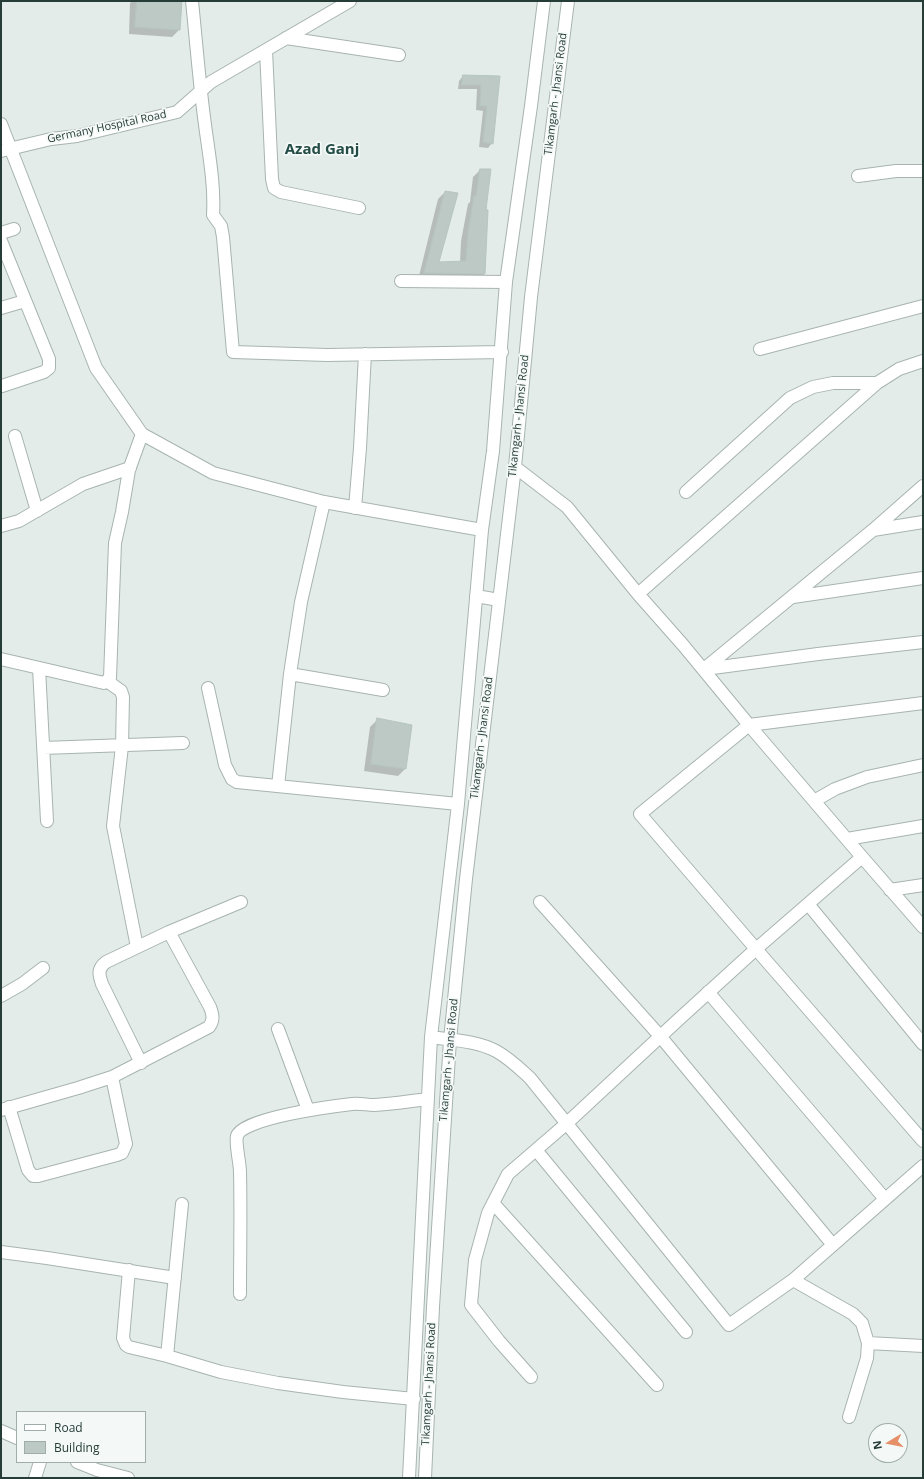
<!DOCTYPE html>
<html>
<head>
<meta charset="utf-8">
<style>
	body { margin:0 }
	#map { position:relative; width:924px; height:1479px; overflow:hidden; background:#e4ece9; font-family:"Open Sans",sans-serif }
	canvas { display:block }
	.frame { position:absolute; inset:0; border:2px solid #253c37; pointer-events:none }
	.legend { position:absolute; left:16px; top:1411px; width:130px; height:52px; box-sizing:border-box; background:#f4f9f7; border:1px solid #a1adaa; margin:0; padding:5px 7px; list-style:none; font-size:12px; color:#253c37 }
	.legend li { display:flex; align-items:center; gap:8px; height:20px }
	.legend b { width:20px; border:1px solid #a1adaa }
	.north { position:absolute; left:868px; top:1423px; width:40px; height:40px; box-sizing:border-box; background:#f4f9f7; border:1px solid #a1adaa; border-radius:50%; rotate:260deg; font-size:11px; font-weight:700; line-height:16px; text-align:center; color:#253c37 }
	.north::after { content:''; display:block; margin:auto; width:14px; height:18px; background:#e59069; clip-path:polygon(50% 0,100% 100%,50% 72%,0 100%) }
</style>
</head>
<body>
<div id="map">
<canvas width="924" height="1479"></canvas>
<div class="frame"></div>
<ul class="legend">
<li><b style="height:5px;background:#fff"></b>Road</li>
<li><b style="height:11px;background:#bcc9c5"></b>Building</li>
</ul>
<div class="north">N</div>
</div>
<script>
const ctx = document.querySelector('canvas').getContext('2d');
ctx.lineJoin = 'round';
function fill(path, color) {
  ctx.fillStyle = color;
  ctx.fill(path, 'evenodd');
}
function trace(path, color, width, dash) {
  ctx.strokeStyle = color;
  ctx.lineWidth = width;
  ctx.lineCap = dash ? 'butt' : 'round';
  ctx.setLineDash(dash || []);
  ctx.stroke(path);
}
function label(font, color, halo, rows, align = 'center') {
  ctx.font = font + ' "Open Sans",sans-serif';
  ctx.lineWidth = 3.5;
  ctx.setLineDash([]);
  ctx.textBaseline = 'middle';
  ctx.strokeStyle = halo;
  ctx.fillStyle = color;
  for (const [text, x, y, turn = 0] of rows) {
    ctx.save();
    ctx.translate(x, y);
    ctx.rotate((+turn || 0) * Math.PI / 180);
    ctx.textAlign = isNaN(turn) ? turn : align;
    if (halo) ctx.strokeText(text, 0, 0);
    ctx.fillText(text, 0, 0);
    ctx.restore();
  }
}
fill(new Path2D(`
	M133,1h48l-2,29 -7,7 -43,-3 1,-31z
	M463,76l35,1 -6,66 -4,5 -9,-1 4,-36 -7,-1 1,-21h-19l1,-8z
	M480,170l5,41 -1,63 -7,7 -59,-1 20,-81 7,-7 -7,71 22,-1 1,-21 7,-37 2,-2 3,-25z
	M377,720l28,49 -7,7 -34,-5 6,-44z`), '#0003');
const building = new Path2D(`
	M137,1h45l-2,29 -45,-3z
	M463,75l37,1 -7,68 -10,-2 4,-36h-7l1,-21h-19z
	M480,169h11l-5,41h2l-3,64 -61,-1 21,-82 13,2 -19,69 27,-1 2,-28 6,-37h2z
	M377,718l35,7 -6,44 -35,-5z`);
fill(building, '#bcc9c5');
trace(building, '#b6c5c0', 1);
const minor = new Path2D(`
	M192,1c4,39 7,78 12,116 4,33 11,66 9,98l8,11 2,11 10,115 94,3 175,-3
	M286,38l113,17
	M266,50l6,129 2,9 7,4 78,16
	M1,124l95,244 46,66 71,39 111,29 158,28
	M1,151l50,-12 26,-3 100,-24 34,-30 139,-81
	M858,176l38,-5h27
	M1,233l13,-4
	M1,241l48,118v9l-5,4 -42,14
	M401,281l105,1
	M1,308l24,-7
	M760,349l163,-43
	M15,436l22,75
	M515,467l52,40 71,87 45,51 66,80 -109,89 116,135 106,-92 -113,-132
	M686,492l104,-94 23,-11 20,-4h44
	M355,508l5,-60 5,-94
	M1,526l18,-5 64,-37 47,-16
	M873,530l50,-8
	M638,594l239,-211 22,-14 24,-8
	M476,596l23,4
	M793,597l130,-19
	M1,659l103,24 6,-5 5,-135 7,-31 7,-42 13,-36
	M39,668l8,153
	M704,669l169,-139 50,-44
	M705,669l113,-15 105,-12
	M290,674l93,16
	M107,681l14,10 2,6 -1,49 -9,80 24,121
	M208,688l17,77 7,14 5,3 221,22
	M749,725l174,-22
	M43,748l140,-5
	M278,786l12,-112 11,-72 23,-100
	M814,801l21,-12 32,-12 56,-12
	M847,839l76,-13
	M862,857l61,70
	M890,890l33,-5
	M540,902l120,134 173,209
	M808,904l115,140
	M708,992l177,207
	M1,996l21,-12 21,-16
	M278,1029l30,81
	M431,1037c21,3 46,4 65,14 13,7 23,17 34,27l199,247 64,-45 130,-114
	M141,1063l-39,-79c-3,-9 -5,-15 4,-22l63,-30 72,-30
	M9,1107l19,63 5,6h5l79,-21 5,-2 4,-9 -14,-67
	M1,1110l77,-22 34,-11 97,-50c5,-7 4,-12 1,-20l-41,-75
	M536,1150l150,182
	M493,1203l164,182
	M1,1252l46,6 128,20
	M129,1270l-6,68 3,7 3,2 38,9 54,16 57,11 65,9 71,7
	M793,1280l60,34 9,9 6,20 -1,15 -18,59
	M240,1294c0,-41 1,-81 0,-122 0,-9 -5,-29 -3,-36 5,-18 97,-30 115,-32 8,-1 15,1 22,1 18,-1 36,-4 54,-6
	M868,1343l55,3
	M167,1356l15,-152
	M531,1377l-32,-36 -28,-36 4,-45 13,-47 20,-39 58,-50 112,-104 78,-71 167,192
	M1,1431l16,7
	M77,1462l20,8 31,8
	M35,1478l5,-16
	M409,1478l22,-441 27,-233 24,-274 11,-79 13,-169 25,-176 13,-105
	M425,1478l8,-171 17,-267 16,-161 49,-412 16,-170 37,-296`);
trace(minor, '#a7b4b0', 14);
trace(minor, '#fff', 12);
label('11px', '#253c37', '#f4f9f7', [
	["Tikamgarh - Jhansi Road",556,94,-83],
	["Germany Hospital Road",107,127,-12],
	["Tikamgarh - Jhansi Road",519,416,-84],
	["Tikamgarh - Jhansi Road",482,738,-83],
	["Tikamgarh - Jhansi Road",449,1060,-85],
	["Tikamgarh - Jhansi Road",429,1384,-87]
]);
label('bold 15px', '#224c45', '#f4f9f7', [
	["Azad Ganj",322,150]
]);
</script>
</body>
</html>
